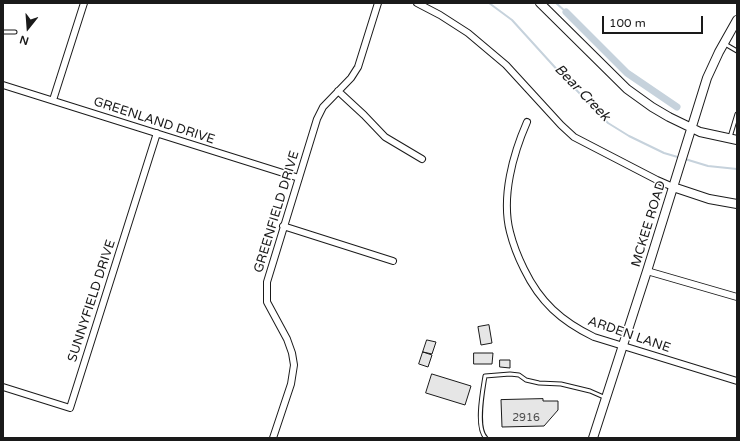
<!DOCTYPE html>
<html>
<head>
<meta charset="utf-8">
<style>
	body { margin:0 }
	#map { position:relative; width:740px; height:441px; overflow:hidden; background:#fff; font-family:"Varela Round",sans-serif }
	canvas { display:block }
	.frame { position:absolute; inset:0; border:4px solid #1a1a1a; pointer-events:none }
	.north { position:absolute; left:8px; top:8px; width:40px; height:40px; -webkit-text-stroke:3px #fff; paint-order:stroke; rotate:197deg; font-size:11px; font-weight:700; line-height:16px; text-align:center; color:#1a1a1a }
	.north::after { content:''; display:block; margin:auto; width:14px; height:18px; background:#1a1a1a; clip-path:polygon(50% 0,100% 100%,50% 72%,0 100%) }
	.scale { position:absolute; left:602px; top:16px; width:101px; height:18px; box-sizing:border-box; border:2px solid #1a1a1a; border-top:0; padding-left:5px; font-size:12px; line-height:14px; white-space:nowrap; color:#1a1a1a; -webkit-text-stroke:3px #fff; paint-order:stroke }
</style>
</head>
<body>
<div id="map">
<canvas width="740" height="441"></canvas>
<div class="frame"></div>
<div class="north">N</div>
<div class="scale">100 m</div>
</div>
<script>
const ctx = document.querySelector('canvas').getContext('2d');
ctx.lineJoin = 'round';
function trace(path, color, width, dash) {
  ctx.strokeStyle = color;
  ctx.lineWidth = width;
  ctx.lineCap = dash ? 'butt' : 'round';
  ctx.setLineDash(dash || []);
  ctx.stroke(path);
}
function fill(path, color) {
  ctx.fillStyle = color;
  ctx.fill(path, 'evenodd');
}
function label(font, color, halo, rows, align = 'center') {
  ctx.font = font + ' "Varela Round",sans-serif';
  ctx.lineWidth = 3;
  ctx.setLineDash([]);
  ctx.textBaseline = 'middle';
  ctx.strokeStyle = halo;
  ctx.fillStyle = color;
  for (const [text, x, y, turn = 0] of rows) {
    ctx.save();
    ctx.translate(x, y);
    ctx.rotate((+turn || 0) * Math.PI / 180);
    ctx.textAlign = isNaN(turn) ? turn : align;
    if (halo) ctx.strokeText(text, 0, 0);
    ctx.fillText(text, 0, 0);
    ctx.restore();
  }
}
trace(new Path2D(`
	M489,3l23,17 49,54 47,49 21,13 35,17 17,5
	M556,3l10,9
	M685,159l23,7 29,3`), '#c6d2dc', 2);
trace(new Path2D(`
	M566,12l61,61 50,34`), '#c6d2dc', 7);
const building = new Path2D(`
	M489,325l3,18 -11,2 -3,-18z
	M427,340l9,2 -4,12 -9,-2z
	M423,352l9,3 -4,12 -9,-3z
	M474,353h19l-1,11h-18z
	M500,360h10v8l-10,-1z
	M432,374l39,12 -6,19 -39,-12z
	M543,399v2h15v9l-14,16 -42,1 -1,-27z`);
fill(building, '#e6e6e6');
trace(building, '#1a1a1a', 1);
const service = new Path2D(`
	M3,32h12
	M725,44l12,7
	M730,137l7,-23
	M486,438c-11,-10 -3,-49 -1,-62l25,-2 9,1 7,5 13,3 22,1 29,7 16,7`);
const minor = new Path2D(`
	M417,3l23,12 28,18 38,32 55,60 13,12 83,43 16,7
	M3,85l296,93
	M338,91l26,24 21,22 37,22
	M53,100l31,-97
	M527,122c-14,32 -26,75 -17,110 3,12 8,25 14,37 16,33 37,52 70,68l143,44
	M283,226l110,35
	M647,271l90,26
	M3,387l67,21 87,-275
	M273,438l18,-54 3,-19 -2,-12 -5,-14 -20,-37v-20l50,-163 6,-12 28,-29 7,-11 20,-64`);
const tertiary = new Path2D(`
	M540,3l87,86 25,18 17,10 31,15 37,8
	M673,187l36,12 28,5
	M593,438l54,-167 60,-193 12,-26 18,-32`);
trace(service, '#1a1a1a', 5);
trace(minor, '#1a1a1a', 8);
trace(tertiary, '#1a1a1a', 10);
trace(service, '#fff', 3);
trace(minor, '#fff', 6);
trace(tertiary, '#fff', 8);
label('11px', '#4d4d4d', null, [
	["2916",526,418]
]);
label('13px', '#1a1a1a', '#fff', [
	["GREENLAND DRIVE",154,121,18],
	["GREENFIELD DRIVE",277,212,-73],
	["MCKEE ROAD",649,224,-73],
	["SUNNYFIELD DRIVE",92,301,-72],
	["ARDEN LANE",629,335,19]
]);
label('italic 14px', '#1a1a1a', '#fff', [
	["Bear Creek",582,93,46]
]);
</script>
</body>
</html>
